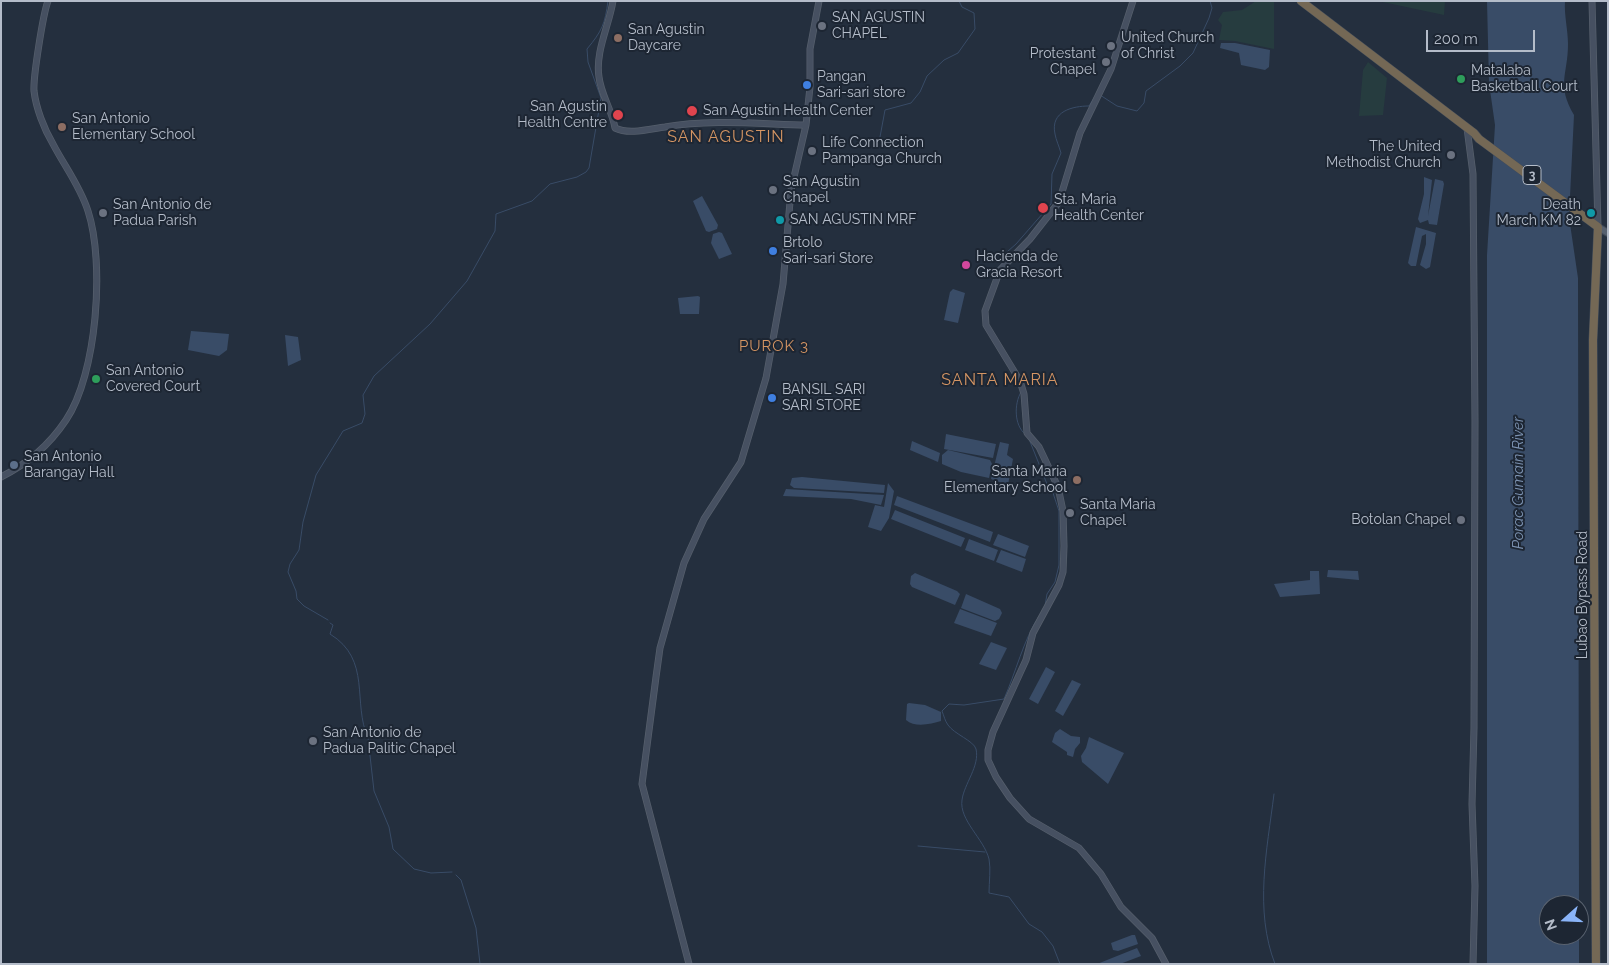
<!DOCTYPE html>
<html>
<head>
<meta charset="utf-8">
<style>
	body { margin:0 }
	#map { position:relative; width:1609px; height:965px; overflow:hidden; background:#242f3e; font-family:Raleway,sans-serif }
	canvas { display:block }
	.frame { position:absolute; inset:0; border:2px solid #b4bcc9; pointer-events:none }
	.north { position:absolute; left:1539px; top:895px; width:50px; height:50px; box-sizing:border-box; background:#1d2633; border:1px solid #59626f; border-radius:50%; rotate:250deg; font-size:14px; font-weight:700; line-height:20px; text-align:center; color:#b4bcc9 }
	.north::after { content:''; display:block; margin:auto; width:18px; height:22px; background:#8ab4f8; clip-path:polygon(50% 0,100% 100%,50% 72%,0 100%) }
	.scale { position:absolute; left:1426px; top:30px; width:109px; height:22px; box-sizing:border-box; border:2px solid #b4bcc9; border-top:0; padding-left:6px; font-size:15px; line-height:18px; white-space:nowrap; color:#b4bcc9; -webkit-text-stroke:4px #1d2633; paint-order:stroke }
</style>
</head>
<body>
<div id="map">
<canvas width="1609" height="965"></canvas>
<div class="frame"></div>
<div class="north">N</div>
<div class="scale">200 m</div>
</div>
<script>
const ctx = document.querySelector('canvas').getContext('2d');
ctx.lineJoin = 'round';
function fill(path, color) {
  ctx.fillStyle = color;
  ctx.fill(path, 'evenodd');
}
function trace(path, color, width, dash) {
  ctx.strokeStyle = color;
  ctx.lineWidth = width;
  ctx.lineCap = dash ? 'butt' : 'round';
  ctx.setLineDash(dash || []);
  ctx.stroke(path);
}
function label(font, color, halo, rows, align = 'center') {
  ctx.font = font + ' Raleway,sans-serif';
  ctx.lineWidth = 4;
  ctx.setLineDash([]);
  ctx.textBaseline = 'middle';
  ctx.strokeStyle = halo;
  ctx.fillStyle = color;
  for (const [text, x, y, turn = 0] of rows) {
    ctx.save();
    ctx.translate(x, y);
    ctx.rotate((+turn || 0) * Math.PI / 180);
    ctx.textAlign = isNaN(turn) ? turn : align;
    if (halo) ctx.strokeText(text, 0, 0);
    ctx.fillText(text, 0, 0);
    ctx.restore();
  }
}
fill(new Path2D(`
	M1256,1h18v48l-39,-8 -16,-1 3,-15 -4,-5 5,-8 19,-2z
	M1378,1h67l-1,14z
	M1368,62l19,16 -4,37 -24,1 4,-46z`), '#263c3f');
fill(new Path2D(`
	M1487,1h78c-1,14 3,29 3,43 0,31 -12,40 6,71l-5,102 9,61 1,627h-30v30h30v29h-92v-709l8,-130 -6,-42z
	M1221,43h14l35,7 -1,17 -4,3 -24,-5 -2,-12 -19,-5z
	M1424,177l8,3 -4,36 7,-37 8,2 1,3 -7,41 -8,-1 -1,-4 -8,3 -2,-4 6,-25z
	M702,196l16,29 -1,4 -8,3 -3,-1 -13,-30z
	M1416,227l20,6 -6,34 -4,2 -6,-4 6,-21v-10l-4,2 -6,30h-5l-3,-3z
	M719,232l3,1 10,21 -13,5 -8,-16 2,-9z
	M953,289l12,4 -7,30 -14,-3 6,-28z
	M698,296l2,1 -1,17h-19l-2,-16z
	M191,331l38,3 -2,16 -8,6 -31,-6z
	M285,335l13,2 3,23 -13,6z
	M946,434l50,10 -3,14 -49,-9z
	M912,441l28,12 -2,9 -28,-12z
	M1000,442l9,2 -2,11 6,4 -5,26 -17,-6z
	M948,450l42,10 2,4 -3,14 -28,-6 -19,-8v-9z
	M802,477l83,8 -1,8 -90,-5 -4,-3 2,-7z
	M888,483l6,8 -5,27 -8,13 -13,-4 7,-22 9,2z
	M786,489l98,6 -3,10 -30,-6 -68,-3z
	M897,496l96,36 -3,10 -96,-37z
	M895,510l70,28 -4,9 -70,-28z
	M998,534l31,12 -4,11 -32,-12z
	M969,539l29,11 -4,11 -29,-11z
	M1001,550l25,9 -4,13 -26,-10z
	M1328,570l30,1 1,9 -32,-3z
	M1310,571h9l1,23 -40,3 -6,-13 36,-4z
	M915,573l42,18 3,3 -5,11 -43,-18 -2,-3 1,-8z
	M966,594l34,15 2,4 -3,6 -4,2 -34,-13z
	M960,609l37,14 -6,13 -37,-13z
	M991,642l16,6 -11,22 -17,-6z
	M1046,667l9,5 -17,32 -9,-5z
	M1072,680l9,4 -18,32 -8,-5z
	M909,703l16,2 16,7v9c-10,3 -26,7 -35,-1l1,-16z
	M1060,729l11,7 9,1v6l-5,6 -2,8 -6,-2v-3l-15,-10 3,-9z
	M1089,737l35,16 -16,31 -26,-22 -1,-6 5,-8z
	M1132,935h3l3,9 -20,7 -5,-1 -2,-7z
	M1137,948l4,8 -21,8h-23z`), '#394c67');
trace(new Path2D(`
	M1100,95l17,11 20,5 7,-8 2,-12 34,-25 13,-13 16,-35 3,-10 -2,-7
	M880,137l5,-27 26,-7 9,-11 7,-16 17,-16 14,-7 17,-24 -1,-16 -12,-6 -3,-6
	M1004,263l-5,-4 17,-15 35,-40 1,-30 9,-21c-2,-7 -5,-13 -6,-19 -5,-23 18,-28 34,-28l8,-13
	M1021,392c-7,12 -7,33 4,42
	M1029,439l18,45 6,9 6,18v54l-4,17 -8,12 -2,12
	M1039,616c-16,25 -23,56 -35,83l-40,6 -15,-1 -7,7c2,5 3,10 6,14 6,9 26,16 28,24 4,17 -12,35 -14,51 -3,20 22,39 27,59 2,10 0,23 0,34l20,4 20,27 13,8 11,14 7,18
	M328,620l-24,-14 -7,-7 -1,-8 -8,-19 2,-8 9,-14 4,-28 13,-47 27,-44 19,-8 3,-9 -2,-19 11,-19 56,-52 37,-43 28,-50 1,-17 36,-13 18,-17 27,-7 9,-5 3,-4 12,-70 -13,-36 -1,-13c15,-18 18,-25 21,-48
	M330,623l3,2 -3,9c42,26 22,68 38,104l6,53 15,36 4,22 21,20 17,4 21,-1
	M1274,794c-7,56 -20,116 1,170
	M918,846l67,6
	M456,875l5,5 15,48 4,36`), '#394c67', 1);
const secondary = new Path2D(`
	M613,1c-4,25 -18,51 -14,76 2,18 13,33 16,51 14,7 35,1 50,-1 45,-8 95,-3 141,-2
	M1133,1l-22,68 -31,64 -21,69 -29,37 -30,31 -15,41 1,14 34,56 4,13 3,39 12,14 19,40 5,24 1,35 -1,26 -4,13 -26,48 -7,27 -33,72 -5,18v10l8,17 14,21 19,21 50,29 22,26 20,33 31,31 14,26
	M1592,1l6,226
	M1467,128l6,46 2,248 -1,306 -2,76 3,82 -2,78
	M1,477c26,-13 49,-33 65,-57 31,-46 39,-157 22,-209 -8,-25 -23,-44 -35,-67 -9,-15 -17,-36 -19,-53 -1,-13 9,-77 14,-90
	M689,964l-47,-180 14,-107 4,-29 24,-85 20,-44 37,-57 25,-84 17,-94 8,-94 15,-65 4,-38v-38l9,-48`);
const primary = new Path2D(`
	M1598,227l10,6`);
const highway = new Path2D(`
	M1301,1l173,132 5,6 119,88 -5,113 3,624`);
trace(secondary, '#565f6c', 7);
trace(primary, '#414a57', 8);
trace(highway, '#434c59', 9);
trace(secondary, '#465061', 5.5);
trace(primary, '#56606e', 6);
trace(highway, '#746855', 8);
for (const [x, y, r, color] of [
	[822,26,5,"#6b7280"],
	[618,38,5,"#8d6e63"],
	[1111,46,5,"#6b7280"],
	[1106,62,5,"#6b7280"],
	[1461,79,5,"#2e9e5b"],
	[807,85,5,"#3f7fe0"],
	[692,111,6,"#e0444e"],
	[618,115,6,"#e0444e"],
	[62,127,5,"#8d6e63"],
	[812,151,5,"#6b7280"],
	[1451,155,5,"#6b7280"],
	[773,190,5,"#6b7280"],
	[1043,208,6,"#e0444e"],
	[103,213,5,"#6b7280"],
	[1591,213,5,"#0f9aa8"],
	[780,220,5,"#0f9aa8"],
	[773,251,5,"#3f7fe0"],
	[966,265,5,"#d1479c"],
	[96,379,5,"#2e9e5b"],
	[772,398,5,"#3f7fe0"],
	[14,465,5,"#5c6f8a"],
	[1077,480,5,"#8d6e63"],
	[1070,513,5,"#6b7280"],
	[1461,520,5,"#6b7280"],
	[313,741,5,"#6b7280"]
]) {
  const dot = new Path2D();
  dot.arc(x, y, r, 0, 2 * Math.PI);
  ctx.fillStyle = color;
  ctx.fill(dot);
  trace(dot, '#1d2633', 2);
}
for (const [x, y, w] of [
	[1532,175,18]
]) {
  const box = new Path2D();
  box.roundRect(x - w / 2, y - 9.5, w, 19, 4);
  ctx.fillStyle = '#1d2633';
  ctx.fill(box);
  trace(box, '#b4bcc9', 1);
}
label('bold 12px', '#b4bcc9', null, [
	["3",1532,175]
]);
label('14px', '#b4bcc9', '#1d2633', [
	["SAN AGUSTIN",832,18],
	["CHAPEL",832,34],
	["San Agustin",628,30],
	["Daycare",628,46],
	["United Church",1121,38],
	["of Christ",1121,54],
	["Protestant",1096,54,"right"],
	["Chapel",1096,70,"right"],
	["Matalaba",1471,71],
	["Basketball Court",1471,87],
	["Pangan",817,77],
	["Sari-sari store",817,93],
	["San Agustin",607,107,"right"],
	["Health Centre",607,123,"right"],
	["San Agustin Health Center",703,111],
	["San Antonio",72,119],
	["Elementary School",72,135],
	["Life Connection",822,143],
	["Pampanga Church",822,159],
	["The United",1441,147,"right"],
	["Methodist Church",1441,163,"right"],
	["San Agustin",783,182],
	["Chapel",783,198],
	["Sta. Maria",1054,200],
	["Health Center",1054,216],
	["San Antonio de",113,205],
	["Padua Parish",113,221],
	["Death",1581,205,"right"],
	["March KM 82",1581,221,"right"],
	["SAN AGUSTIN MRF",790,220],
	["Brtolo",783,243],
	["Sari-sari Store",783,259],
	["Hacienda de",976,257],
	["Gracia Resort",976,273],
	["San Antonio",106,371],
	["Covered Court",106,387],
	["BANSIL SARI",782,390],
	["SARI STORE",782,406],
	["San Antonio",24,457],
	["Barangay Hall",24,473],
	["Santa Maria",1067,472,"right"],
	["Elementary School",1067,488,"right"],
	["Santa Maria",1080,505],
	["Chapel",1080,521],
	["Botolan Chapel",1451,520,"right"],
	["San Antonio de",323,733],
	["Padua Palitic Chapel",323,749]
], 'left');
label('14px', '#b4bcc9', '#1d2633', [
	["Lubao Bypass Road",1583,595,-90]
]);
ctx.letterSpacing = '1px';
label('15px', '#d59563', '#1d2633', [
	["PUROK 3",774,346]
]);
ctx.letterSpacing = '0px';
label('italic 15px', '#7c92b1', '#1d2633', [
	["Porac Gumain River",1518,483,-90]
]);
ctx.letterSpacing = '1px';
label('16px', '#d59563', '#1d2633', [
	["SAN AGUSTIN",726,137],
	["SANTA MARIA",1000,380]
]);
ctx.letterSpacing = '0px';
</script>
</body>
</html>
